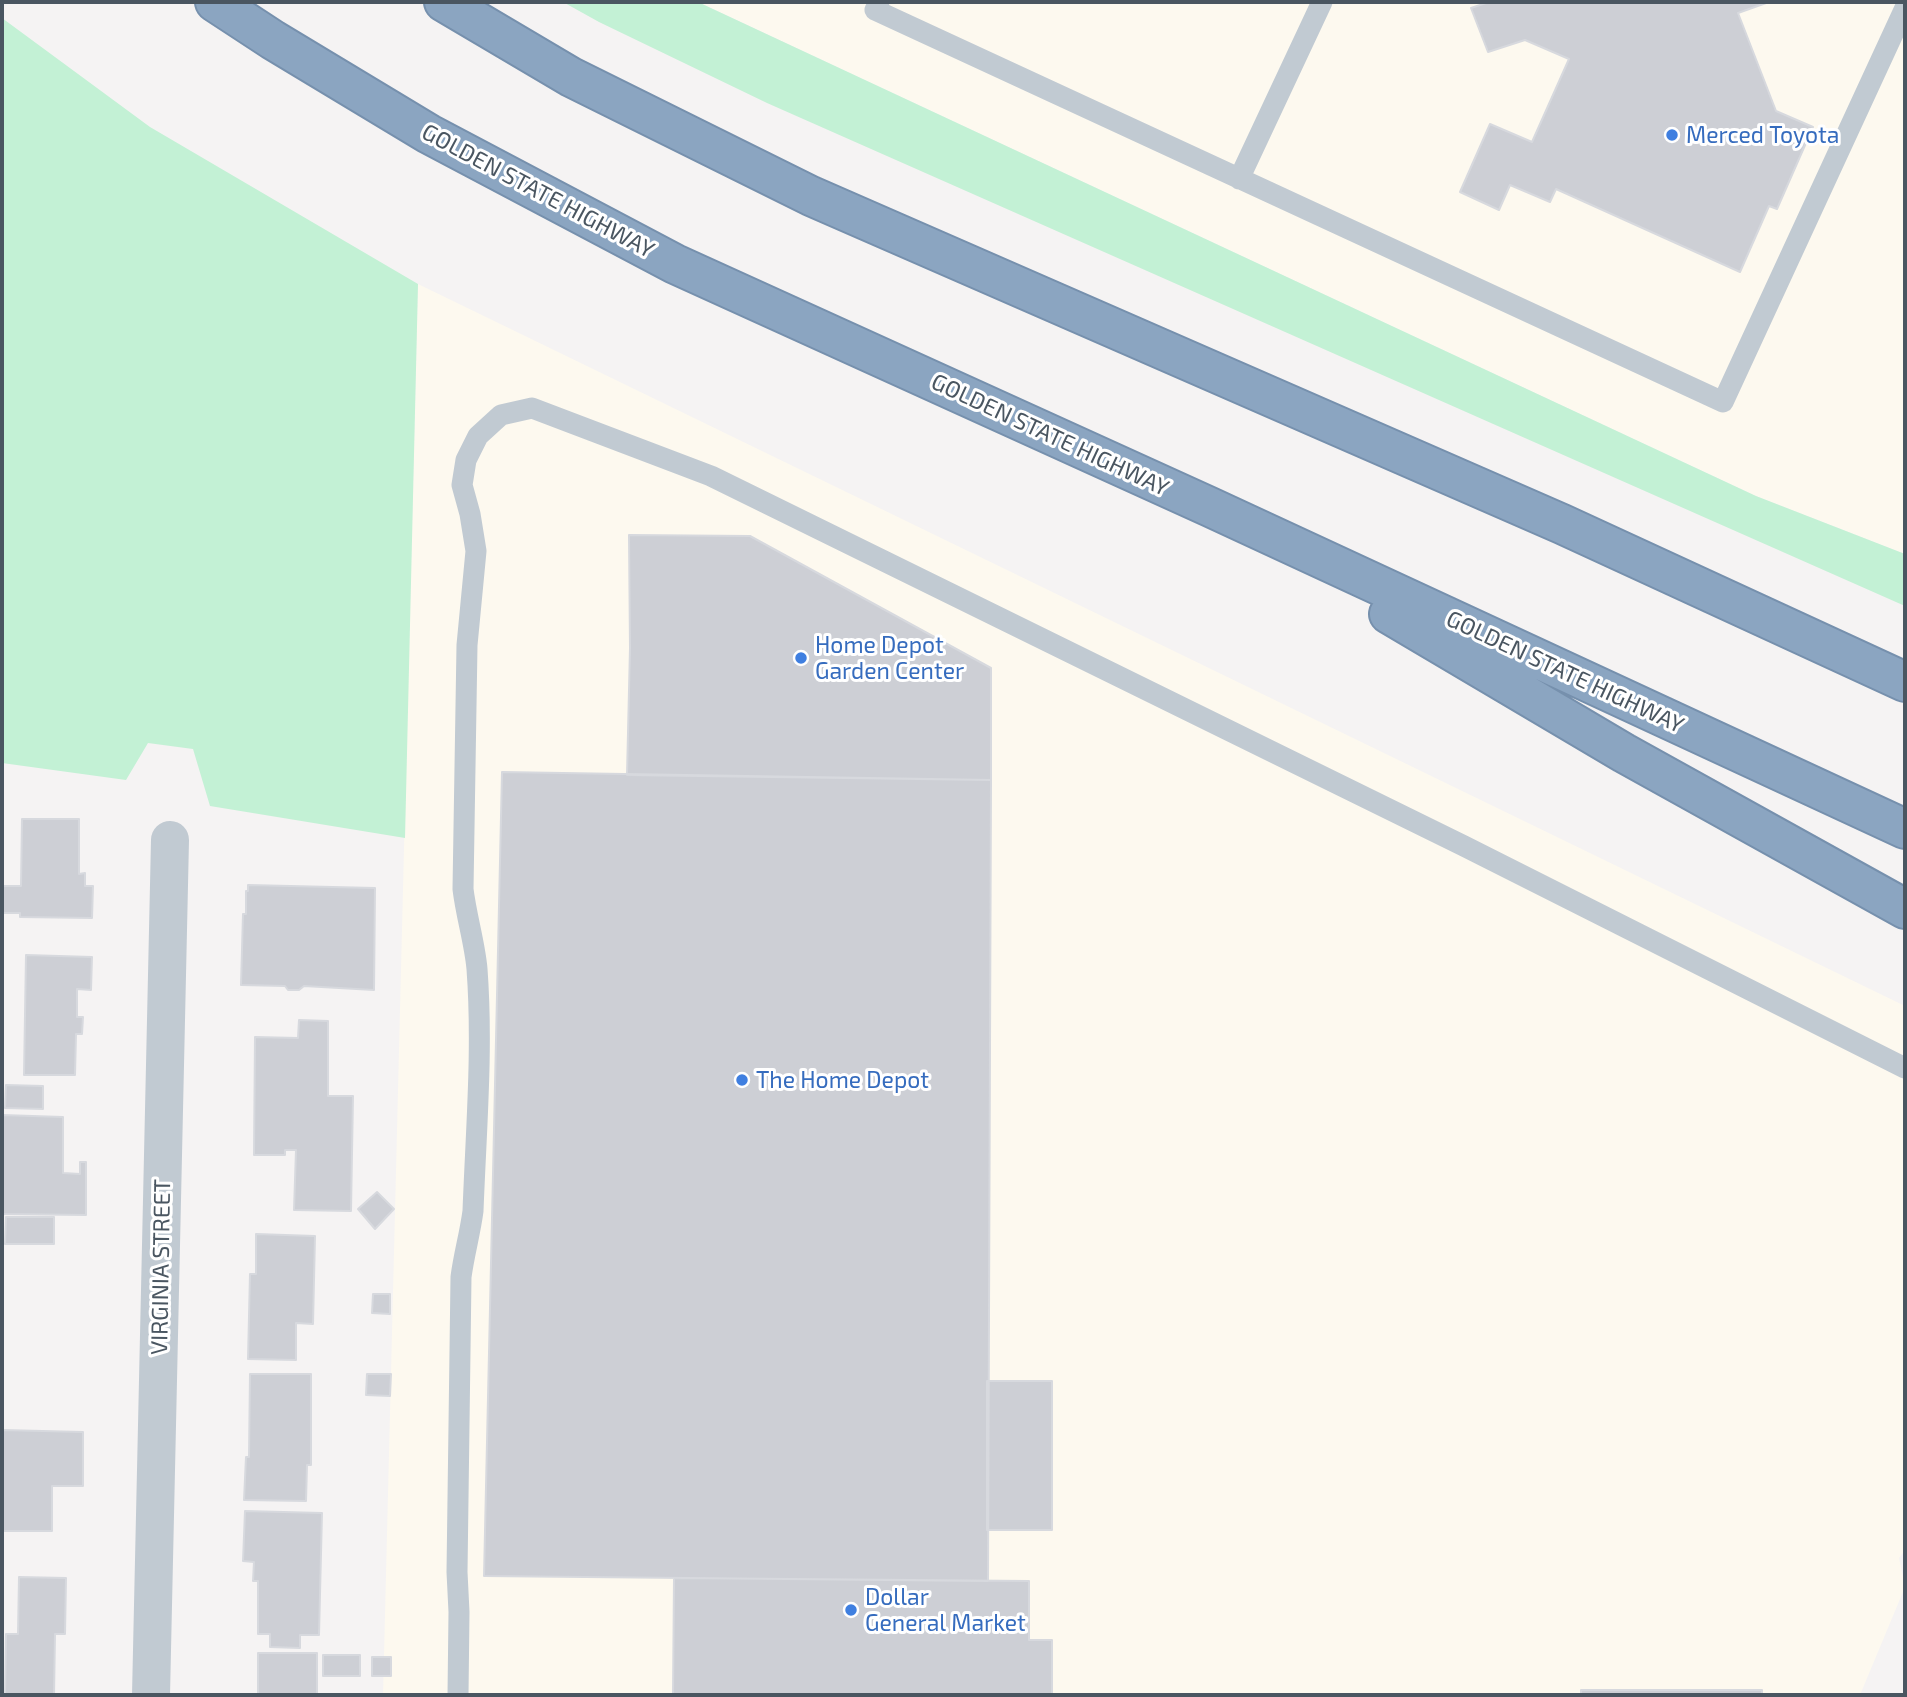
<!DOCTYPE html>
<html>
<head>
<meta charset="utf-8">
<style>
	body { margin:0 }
	#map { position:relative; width:1907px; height:1697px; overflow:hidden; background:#f5f3f3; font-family:"Exo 2",sans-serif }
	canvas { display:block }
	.frame { position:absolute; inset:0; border:4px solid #4a5661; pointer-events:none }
</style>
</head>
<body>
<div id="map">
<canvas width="1907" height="1697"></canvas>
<div class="frame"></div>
</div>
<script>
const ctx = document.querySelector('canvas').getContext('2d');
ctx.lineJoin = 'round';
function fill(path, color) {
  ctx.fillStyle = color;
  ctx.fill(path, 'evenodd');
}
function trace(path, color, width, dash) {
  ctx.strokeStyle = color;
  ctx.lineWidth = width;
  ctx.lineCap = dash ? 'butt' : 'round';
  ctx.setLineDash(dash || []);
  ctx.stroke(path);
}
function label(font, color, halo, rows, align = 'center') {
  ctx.font = font + ' "Exo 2",sans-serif';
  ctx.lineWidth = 6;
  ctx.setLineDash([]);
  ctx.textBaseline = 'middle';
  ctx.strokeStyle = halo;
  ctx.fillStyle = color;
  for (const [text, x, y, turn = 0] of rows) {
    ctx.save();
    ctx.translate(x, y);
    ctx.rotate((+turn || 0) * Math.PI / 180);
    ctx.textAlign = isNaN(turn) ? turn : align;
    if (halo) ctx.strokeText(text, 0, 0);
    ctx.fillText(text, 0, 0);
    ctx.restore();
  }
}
fill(new Path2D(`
	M698,2h1207v552l-149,-58z
	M418,284l1487,722v544l-6,8 6,29 -45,108h-1477z`), '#fdf9ef');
fill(new Path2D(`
	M563,2h135l1058,494 149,58v52l-1138,-503 -168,-81z
	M2,18l148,109 268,157 -13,554 -195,-32 -17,-57 -45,-6 -22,37 -124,-17z`), '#c3f1d5');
const building = new Path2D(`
	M1489,2h280l-31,11 38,98 37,16 -36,82 -8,-3 -29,66 -184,-83 -6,13 -40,-17 -11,25 -39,-18 30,-68 42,18 37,-83 -44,-19 -37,12 -17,-44z
	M629,535l121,1 241,132v112l-364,-5 3,-127z
	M502,772l489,8 -3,801 -504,-5z
	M22,819h57v55l6,-1v13h8l-1,32 -72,-1v-4h-18v-27h19z
	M248,885l127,3 -1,102 -70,-4 -5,4h-11l-3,-4 -44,-1 2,-71h3v-23h2z
	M26,955l66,2 -1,33 -14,-1v28h6l-1,17h-6l-1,41h-51z
	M299,1020l29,1v75h25l-2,115 -57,-1 2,-60h-11v5h-31l1,-118 43,1z
	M6,1085l37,1v23l-38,-1z
	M2,1115l61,2v56l17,1v-12h6v53l-84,-1z
	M377,1192l17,17 -19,20 -17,-20z
	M6,1217h48v27h-49z
	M256,1234l59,2 -2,88 -17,-1v37l-48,-1 2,-85h6z
	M373,1294h17v20l-18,-1z
	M250,1374h61v91h-4l-1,36 -62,-1 2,-43h3z
	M367,1374h24l-1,22 -24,-1z
	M987,1381h65v149h-65z
	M2,1430l81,2v54h-31v45h-50z
	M245,1511l77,2 -3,122h-19v13l-30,-1v-13h-12v-53h-5l1,-19 -11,-1z
	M19,1577l47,1 -1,56h-10l-1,61h-49l1,-61h12z
	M674,1578l355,3v59h23v55h-379z
	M258,1653h59v42h-59z
	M323,1655h37v21h-37z
	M372,1657h19v19h-19z
	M1581,1690h181v5h-181z`);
fill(building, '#cdcfd5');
trace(building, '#d7d9de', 2);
const motorway = new Path2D(`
	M215,2l58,38 156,94 246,130 535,243 695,322
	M444,2l127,75 240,119 751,328 343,158
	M1389,614l235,139 281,156`);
trace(motorway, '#7690ad', 42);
trace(new Path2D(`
	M879,2l-4,8 848,392 182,-394
	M1239,179l83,-177
	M458,1695l1,-83 -2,-40 4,-295c3,-23 9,-43 12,-66 3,-80 10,-162 4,-242 -2,-25 -11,-54 -14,-80l4,-244 9,-94 -6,-37 -8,-29 4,-25 12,-24 23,-21 31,-7 179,68 753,370 441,222`), '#c1cad2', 21);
trace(new Path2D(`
	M151,1695l19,-855`), '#c1cad2', 38);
trace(motorway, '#8ba5c1', 38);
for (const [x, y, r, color] of [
	[1672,135,7,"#3f7fe0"],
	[801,658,7,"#3f7fe0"],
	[742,1080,7,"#3f7fe0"],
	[851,1610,7,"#3f7fe0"]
]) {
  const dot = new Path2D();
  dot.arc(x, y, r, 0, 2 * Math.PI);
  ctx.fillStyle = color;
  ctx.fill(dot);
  trace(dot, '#fff', 2.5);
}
label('23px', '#366cbe', '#fff', [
	["Merced Toyota",1686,135],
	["Home Depot",815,645],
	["Garden Center",815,671],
	["The Home Depot",756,1080],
	["Dollar",865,1597],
	["General Market",865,1623]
], 'left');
label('23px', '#4a5661', '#fff', [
	["GOLDEN STATE HIGHWAY",538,191,28],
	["GOLDEN STATE HIGHWAY",1050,435,25],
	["GOLDEN STATE HIGHWAY",1565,672,25],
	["VIRGINIA STREET",161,1267,-89]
]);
</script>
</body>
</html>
